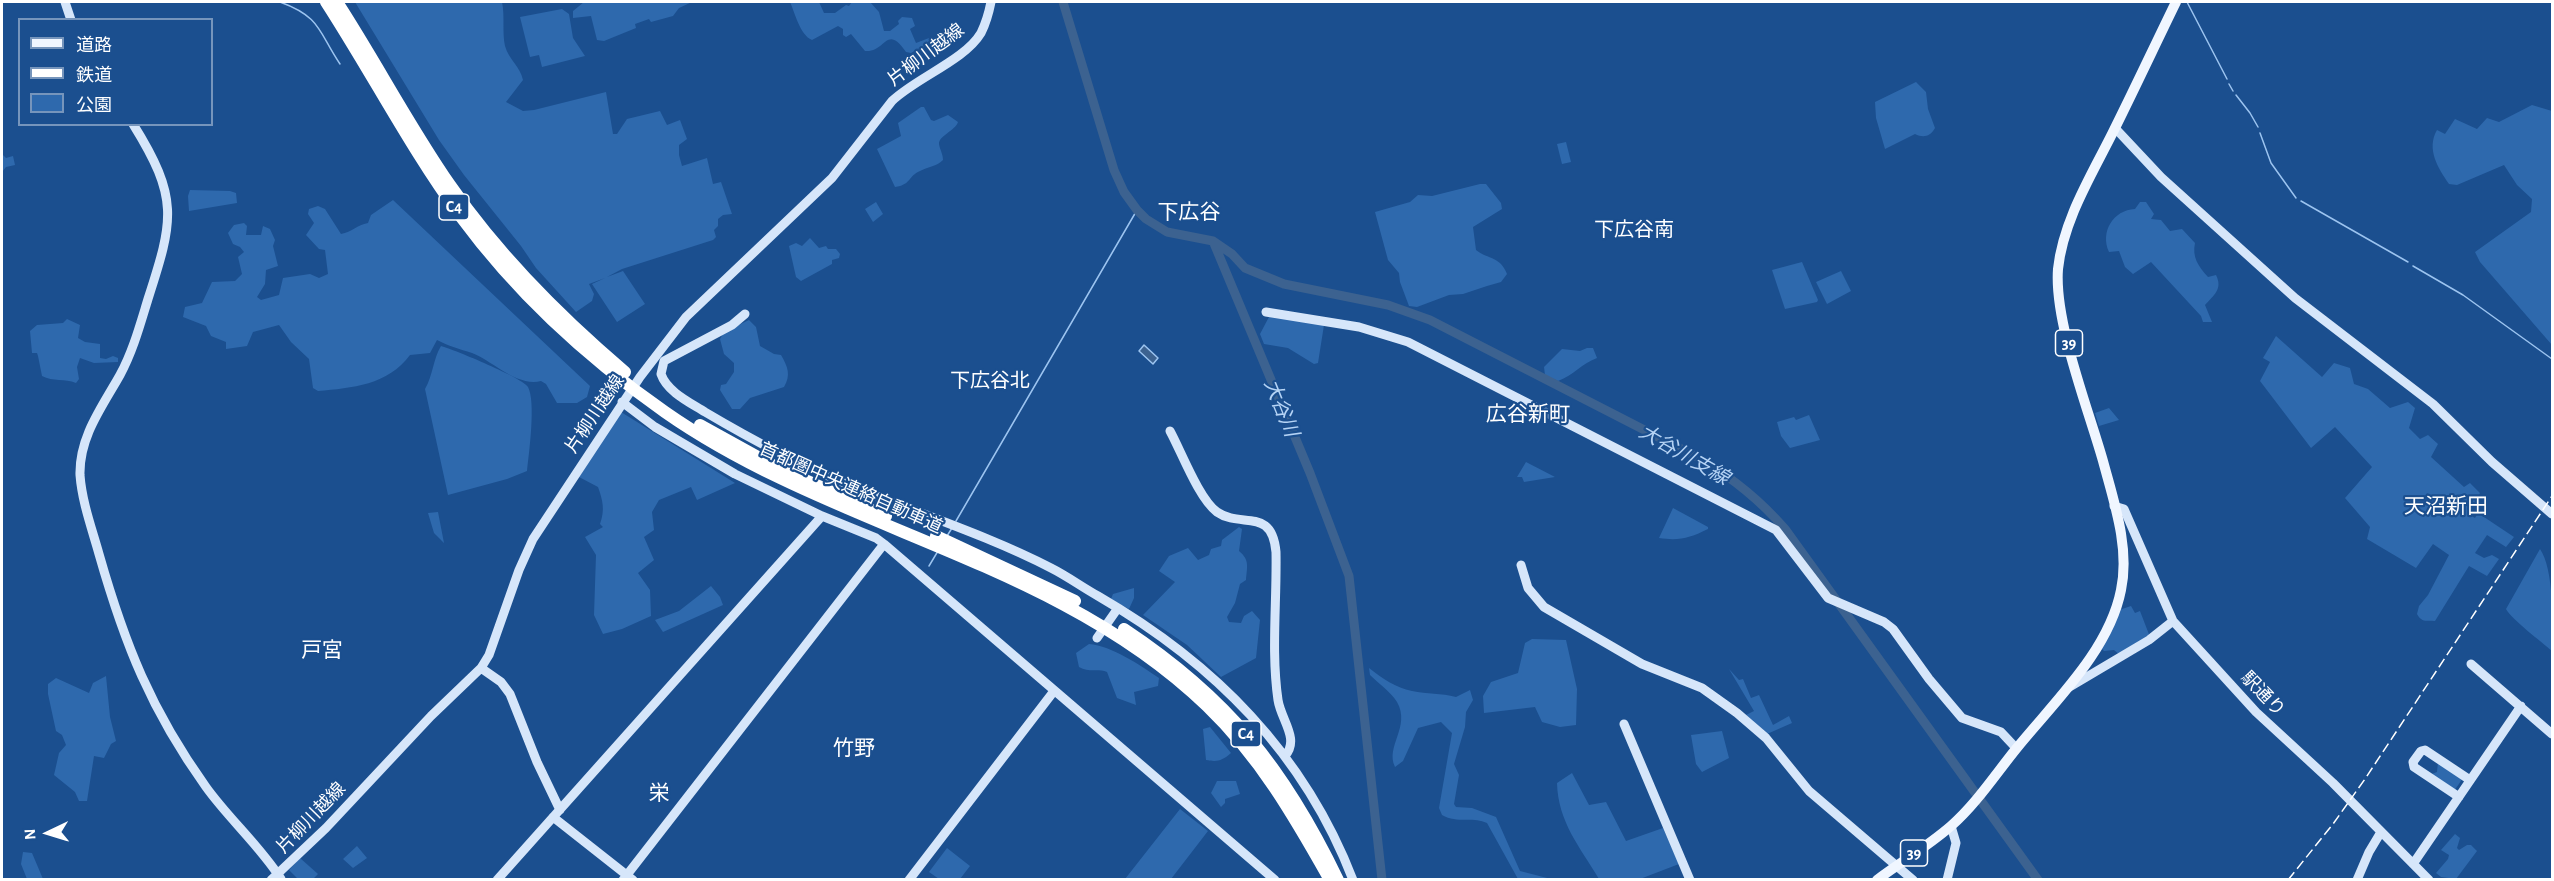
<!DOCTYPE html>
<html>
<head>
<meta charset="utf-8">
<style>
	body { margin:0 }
	#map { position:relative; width:2554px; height:881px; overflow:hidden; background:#1b4f8f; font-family:"Alegreya Sans","Noto Sans JP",sans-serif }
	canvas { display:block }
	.frame { position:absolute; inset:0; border:3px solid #fff; pointer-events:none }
	.legend { position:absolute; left:18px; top:18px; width:195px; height:108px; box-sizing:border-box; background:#1b4f8f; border:2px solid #7695bc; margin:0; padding:8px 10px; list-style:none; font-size:18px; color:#fff }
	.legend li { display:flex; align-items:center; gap:12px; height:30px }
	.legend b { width:30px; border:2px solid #7695bc }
	.north { position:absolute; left:18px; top:803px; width:60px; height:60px; -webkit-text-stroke:4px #1b4f8f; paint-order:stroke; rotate:266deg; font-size:16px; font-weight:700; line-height:24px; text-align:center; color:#fff }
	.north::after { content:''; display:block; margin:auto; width:21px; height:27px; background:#fff; clip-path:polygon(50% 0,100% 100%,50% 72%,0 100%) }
</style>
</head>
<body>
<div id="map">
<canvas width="2554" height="881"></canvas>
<div class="frame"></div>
<ul class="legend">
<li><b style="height:8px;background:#f0f6ff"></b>道路</li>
<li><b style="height:8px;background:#fff"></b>鉄道</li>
<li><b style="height:16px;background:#2e69ad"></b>公園</li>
</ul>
<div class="north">N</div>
</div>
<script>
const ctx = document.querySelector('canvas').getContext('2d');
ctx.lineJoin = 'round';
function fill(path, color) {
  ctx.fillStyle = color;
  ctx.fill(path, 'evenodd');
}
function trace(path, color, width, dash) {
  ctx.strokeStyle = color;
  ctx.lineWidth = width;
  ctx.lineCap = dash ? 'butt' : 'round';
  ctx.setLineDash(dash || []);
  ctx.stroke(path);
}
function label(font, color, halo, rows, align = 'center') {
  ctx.font = font + ' "Alegreya Sans","Noto Sans JP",sans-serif';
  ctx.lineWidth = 4.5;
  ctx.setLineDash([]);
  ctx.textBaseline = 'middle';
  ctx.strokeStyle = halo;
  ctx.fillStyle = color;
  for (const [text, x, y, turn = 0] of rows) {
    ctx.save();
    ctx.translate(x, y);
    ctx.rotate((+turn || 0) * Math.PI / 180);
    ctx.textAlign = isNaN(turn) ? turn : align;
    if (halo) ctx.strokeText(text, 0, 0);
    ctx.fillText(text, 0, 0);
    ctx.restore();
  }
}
fill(new Path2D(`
	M355,2h147c3,14 0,30 3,44 4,14 15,20 18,34l-17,22 17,9 11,-1 72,-18 7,42h4l10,-15 33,-8 7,14 13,-5 7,19 -8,6v10l3,11 25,-8 6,26 8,-2 11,32 -9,1 -5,4v7l-4,4 2,7 -3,3 -91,29 -15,8 16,-6 22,33 -28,18 -25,-38 13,-6 -16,6 5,10 -2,7 -16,11 -40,-44 -15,-22 -57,-71 -25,-35z
	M584,2h108l-13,6 -6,8 -22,6 -2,-3 -14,5 1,4 -32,13 -7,-1 -6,-24 -18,2v-7z
	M790,2h29l5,11h11l11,-8 3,1 3,-4h18l9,10 5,19h6l9,-7 -1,-3 4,-4 10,1 3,8 -5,3 6,14 13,-5 2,6 -20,9 -5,-1c-20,-29 -20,1 -41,-1l-14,-17 -5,3 -3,-2v-6l-5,-3 -26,14c-12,-5 -17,-27 -22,-38z
	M562,9l7,5 4,24 12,18 -43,11 -3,-12 -9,2 -10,-40z
	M1916,82l10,10 2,17 7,19c-5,9 -12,10 -20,6l-30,15 -9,-31 -1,-16z
	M2532,105l20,6v234l-72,-83 -5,-10 56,-40 1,-13 -15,-14 -13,-20 -47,20 -8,-1c-11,-16 -23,-35 -12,-54l8,4 10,-15 22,10 10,-11 12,4z
	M921,107h3l7,13 3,1 14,-6 10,7c-3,9 -20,14 -19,22 1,6 4,10 4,16 -7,7 -14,6 -23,11 -12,5 -9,14 -25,16l-18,-38 24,-13 -3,-13z
	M1566,142l5,20 -9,2 -5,-20z
	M2,154l4,4 7,-2 2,9 -9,2 -4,5z
	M1480,184h6l15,19 1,6 -29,18 3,23c13,10 24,6 31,24l-6,8 -14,4 -24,8 -14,1 -32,12 -8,-1 -9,-24 -1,-9 -11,-13 -13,-48 35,-10 8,-7 14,1z
	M190,190l40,1 6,2 1,10 -48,8 -1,-15z
	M393,200l197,186 -3,11 -10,6h-20l-11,-19 -5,-3c-24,6 -48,-20 -69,-28 -12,-4 -24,-7 -35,-13l-7,13 -20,2c-22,30 -58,33 -92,36l-5,-3 -4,-29 -18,-17 -12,-17 -26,7 -6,14 -21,3v-7l-15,-6 -5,-10 -23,-9 2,-10 17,-4 10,-21 23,-1 7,-7 -4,-17 6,-5 -4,-5 -7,-3 -5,-11 6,-8 10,-2 3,3 -1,9h15l2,-9 7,3 5,11 -2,6 5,20 -12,4 -1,14 -8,13 4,3 18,-5 4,-17 27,-4 9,4 9,-4 -3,-24 -6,-1 -13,-14 8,-12 -6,-9 1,-5 9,-3 7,3 16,25c11,-2 16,-9 27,-11l3,-8z
	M876,202l7,12 -10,8 -8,-13z
	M2140,202h6l8,12 -3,5 10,1 9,11 12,-2 13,14c-3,14 3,23 13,34l8,-2c7,14 -2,20 -11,30l7,17h-9l-2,-6 -50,-54 -18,12 -8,-7 -6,-16 -10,1c-9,-20 4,-42 26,-43z
	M810,238l9,10 7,-2 2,3h8l4,5 -1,4 -7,2v4l-31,17 -5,-4 -7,-31 7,-3 6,3z
	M1802,262l16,38 -1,2 -32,7 -13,-39z
	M1841,271l10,20 -24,13 -11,-22z
	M1270,315l54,10 -6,38 -4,1 -26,-16 -24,-4 -4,-10z
	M67,319l13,6 -2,13 7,4 15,2v14l6,1 7,-3 5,2v4l-24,1 -14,-5 -3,9 2,12 -3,4c-11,-5 -23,-1 -34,-7l-4,-20 -1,-3h-5l-2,-22 7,-6 26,-2z
	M749,320l7,7 4,19 14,8 7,1c7,12 10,20 3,32l-34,11 -10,11h-8l-12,-19 1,-5 5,-1 8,-12v-9l-10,-9 -4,-15 4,-7z
	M2276,336l46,41 12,-14 16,5 4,16 14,5 22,19 18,-6 7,6 -6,20 11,11 8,-4 10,9 -7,13 33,30 6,-4 10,10 -12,21 7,4 3,-5 36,24 -8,10 -19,-12 -12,18 9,5 8,-3 7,4 -12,17 -18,-10 -34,55c-9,-1 -13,2 -18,-7l2,-8 9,-11 21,-40 -16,-11 -17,24 -49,-29 3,-12 -25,-29 27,-31 -37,-40 -24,21 -51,-67 10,-19 -7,-4z
	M441,346c14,4 82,32 87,41 8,15 1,66 -1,84l-20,8 -59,16 -23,-106c8,-14 8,-30 16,-43z
	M1587,348h6l4,10c-16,6 -23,17 -39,23l-13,-6 -1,-8 18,-18 18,2z
	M2109,408l10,12 -20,6 -4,-13z
	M621,412l114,71 -38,17 -6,-13 -32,13 -7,12 2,18 -10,7 10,23 -16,13 12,17 1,26 -29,13 -19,5 -9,-19 2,-60 -11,-18 18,-10 -3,-3c5,-14 3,-23 -2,-37l-19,-10z
	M1809,415l11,25 -30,8 -9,-12 -4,-14 17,-5 2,3z
	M1526,462l29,15 -31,5 -2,-5h-5z
	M1673,508l35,19v2c-18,9 -29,12 -49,9z
	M438,512l6,31 -10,-10 -6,-20z
	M1239,527l3,2 -3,22c11,9 8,16 7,29l-6,4 -5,19 -8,14 2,5 12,1 3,-7 8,-5 8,9 -4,38 -35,19 -34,-32 -44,-30 32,-33 -16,-11 10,-15 19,-8 10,12 11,-5 2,-6 10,-3 1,-6z
	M2540,549c14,20 13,75 12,102 -10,-9 -41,-32 -46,-42z
	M711,586l9,11 3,8 -60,27 -8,-12 24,-9z
	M1134,588v10l-5,11 -18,-10 2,-5z
	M2131,606l4,7 5,-2 10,26 -30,18 -6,-5 -10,1 -3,-3 18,-38z
	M1532,639l34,1 11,49 -1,36 -16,2 -18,-5 -7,-15 -51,6 -1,-17 8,-14 27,-9 7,-30z
	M1089,644c23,2 51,21 70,34l-1,8 -24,6 2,13 -19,-7 -10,-26c-9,-4 -18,1 -28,-5l-3,-14z
	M1369,668c13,10 27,20 43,23 15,3 29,2 44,6l14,-7 3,10 -7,12 -1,15 -11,37 5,11 -5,29 2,3 16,1 24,9 24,54 31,8h-33l-31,-56c-15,-7 -29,1 -45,-8l-3,-7 13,-75 -11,-11 -23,6 -15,33 -8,6c-10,-21 16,-40 2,-65 -6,-10 -19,-19 -27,-27z
	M1729,669l10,11 4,-1 8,19 8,-3 14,30 16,-9 3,7 -25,11 -21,-19 8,-4z
	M106,676l4,41 6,24 -5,3 -7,14 -10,-2 -7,45h-8l-4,-9 -21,-17 5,-22 7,-8 -4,-10 -6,-4 -8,-37v-10l8,-6 33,15 4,-10z
	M1210,727l21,26c-9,8 -14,9 -25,7l-3,-31z
	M1722,731l7,27 -27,14 -6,-8 -5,-29z
	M2438,762l25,16 -9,13 -25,-16 8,-3z
	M1572,773l17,32 17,-3 20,39 37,-13 16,36 -39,15h-41c-19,-32 -41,-57 -42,-96z
	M1217,781h19l4,13 -15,5v4l-4,4 -10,-14z
	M1180,809l28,22 -37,48h-46z
	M2455,834l5,4 -3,10 2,2 8,-5h4l6,6 -21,28 -15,-2 -5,-4 12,-14 1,-4 -8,-5z
	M357,846l10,12 -14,10 -10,-9z
	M947,848l23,18 -10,13h-21l-10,-7z
	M23,852l9,1 11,26h-16l-6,-15z
	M300,858l18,16 -5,5h-15l-9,-9z`), '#2e69ad');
const water = new Path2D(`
	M1144,345l14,13 -5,6 -14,-13z`);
fill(water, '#3c6290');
trace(water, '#9cc4f0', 1.5);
trace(new Path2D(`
	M280,2c41,15 38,29 60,62
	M2187,2l40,77
	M2229,84l4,7
	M2236,95l14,18 8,14
	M2260,133l11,30 25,35
	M2301,201l107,61
	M2413,266l50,29 89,64
	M956,521l181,-311
	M947,536l5,-8
	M929,566l9,-15`), '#9cc4f0', 1.5);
trace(new Path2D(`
	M1063,2l51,168 10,22 13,18 9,9 21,13 46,9 19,13 13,14 39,16 104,21 42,15 269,138c32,19 62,43 86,71l253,351
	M1213,241l97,232 39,103 33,304`), '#3c6290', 9);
trace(new Path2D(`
	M65,2l6,18
	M133,124c46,74 41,95 15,175 -8,26 -15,52 -28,76 -18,32 -41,62 -40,100 2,27 12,54 19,79 26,91 52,156 107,233 23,32 54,59 75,92
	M2115,128l46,49 134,121 138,106 59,58 60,52
	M1266,312l93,15 49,15 368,188 52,68 56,24 9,7 36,50 33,39 39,14 15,16
	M745,314l-13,11 -68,36 -3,13c6,18 30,29 44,38 44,26 90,51 137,70 69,29 143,52 209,86 16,8 31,19 47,28 116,67 206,157 255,284
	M622,402l33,25 80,47 87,42 54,22 8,6
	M1170,431c11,20 29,68 47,81 24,17 55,-6 59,40 1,49 -5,100 2,148 3,20 22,39 7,56
	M2114,506l10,3 49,112 83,91 77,71 96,97
	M1521,565l7,23 16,19 98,57 60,24 35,25 29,25 43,53 104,89
	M1097,638l21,-30
	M2471,664l81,70
	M481,668l20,14 9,12 27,68 23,48
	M2068,688l81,-48 24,-19
	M1624,724l66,156
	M2459,797l-45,-30 -1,-5 8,-11 4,-1 45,30
	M553,817l80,63
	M2413,864l108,-158
	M271,880l55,-52 105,-112 50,-48 8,-13 30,-85 14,-31 107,-162 46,-60 146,-139 60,-77c24,-23 73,-41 89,-68 5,-10 8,-21 10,-31
	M497,880l325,-364
	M623,880l261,-336 391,336
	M909,880l145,-189
	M1947,880l9,-37 -5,-17
	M2357,880l12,-28 12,-20`), '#d6e6fa', 9);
trace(new Path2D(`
	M1877,880c24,-18 51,-34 74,-54 25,-22 44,-51 65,-77 38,-47 93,-98 105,-159 9,-42 -7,-88 -18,-129 -15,-53 -49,-139 -45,-192 5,-48 33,-93 54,-135 22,-44 43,-89 64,-132`), '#f0f6ff', 10);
trace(new Path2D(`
	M326,2c46,71 85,147 135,215 56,76 127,141 204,195 170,119 390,147 542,294 53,51 87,110 123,174
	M337,2c39,60 72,124 113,183 49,71 109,131 175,187
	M700,425l76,42 110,49
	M936,536l139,65
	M1124,629c104,69 160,139 214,251`), '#fff', 12);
trace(new Path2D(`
	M2288,880l45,-56 32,-45 187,-283`), '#fff', 1.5, [10, 4.5]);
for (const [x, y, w] of [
	[454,207,30],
	[2069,343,27],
	[1246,734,30],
	[1914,853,27]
]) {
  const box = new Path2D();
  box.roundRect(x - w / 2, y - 13, w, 26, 4.5);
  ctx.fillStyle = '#1b4f8f';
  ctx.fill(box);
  trace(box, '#fff', 1.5);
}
label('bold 16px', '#fff', null, [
	["C4",454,207],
	["39",2069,343],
	["C4",1246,734],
	["39",1914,853]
]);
label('18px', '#fff', '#1b4f8f', [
	["片柳川越線",926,55,-37],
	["片柳川越線",595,414,-56],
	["首都圏中央連絡自動車道",851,488,24],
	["駅通り",2263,694,46],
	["片柳川越線",311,818,-46]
]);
label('20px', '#fff', '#1b4f8f', [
	["下広谷南",1634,230],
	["下広谷北",990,381]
]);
label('italic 20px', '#b5d3f5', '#1b4f8f', [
	["大谷川",1281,408,68],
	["大谷川支線",1684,455,30]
]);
label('21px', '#fff', '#1b4f8f', [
	["下広谷",1189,213],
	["広谷新町",1528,415],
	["天沼新田",2446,507],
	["戸宮",322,651],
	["竹野",854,749],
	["栄",659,794]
]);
</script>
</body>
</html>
